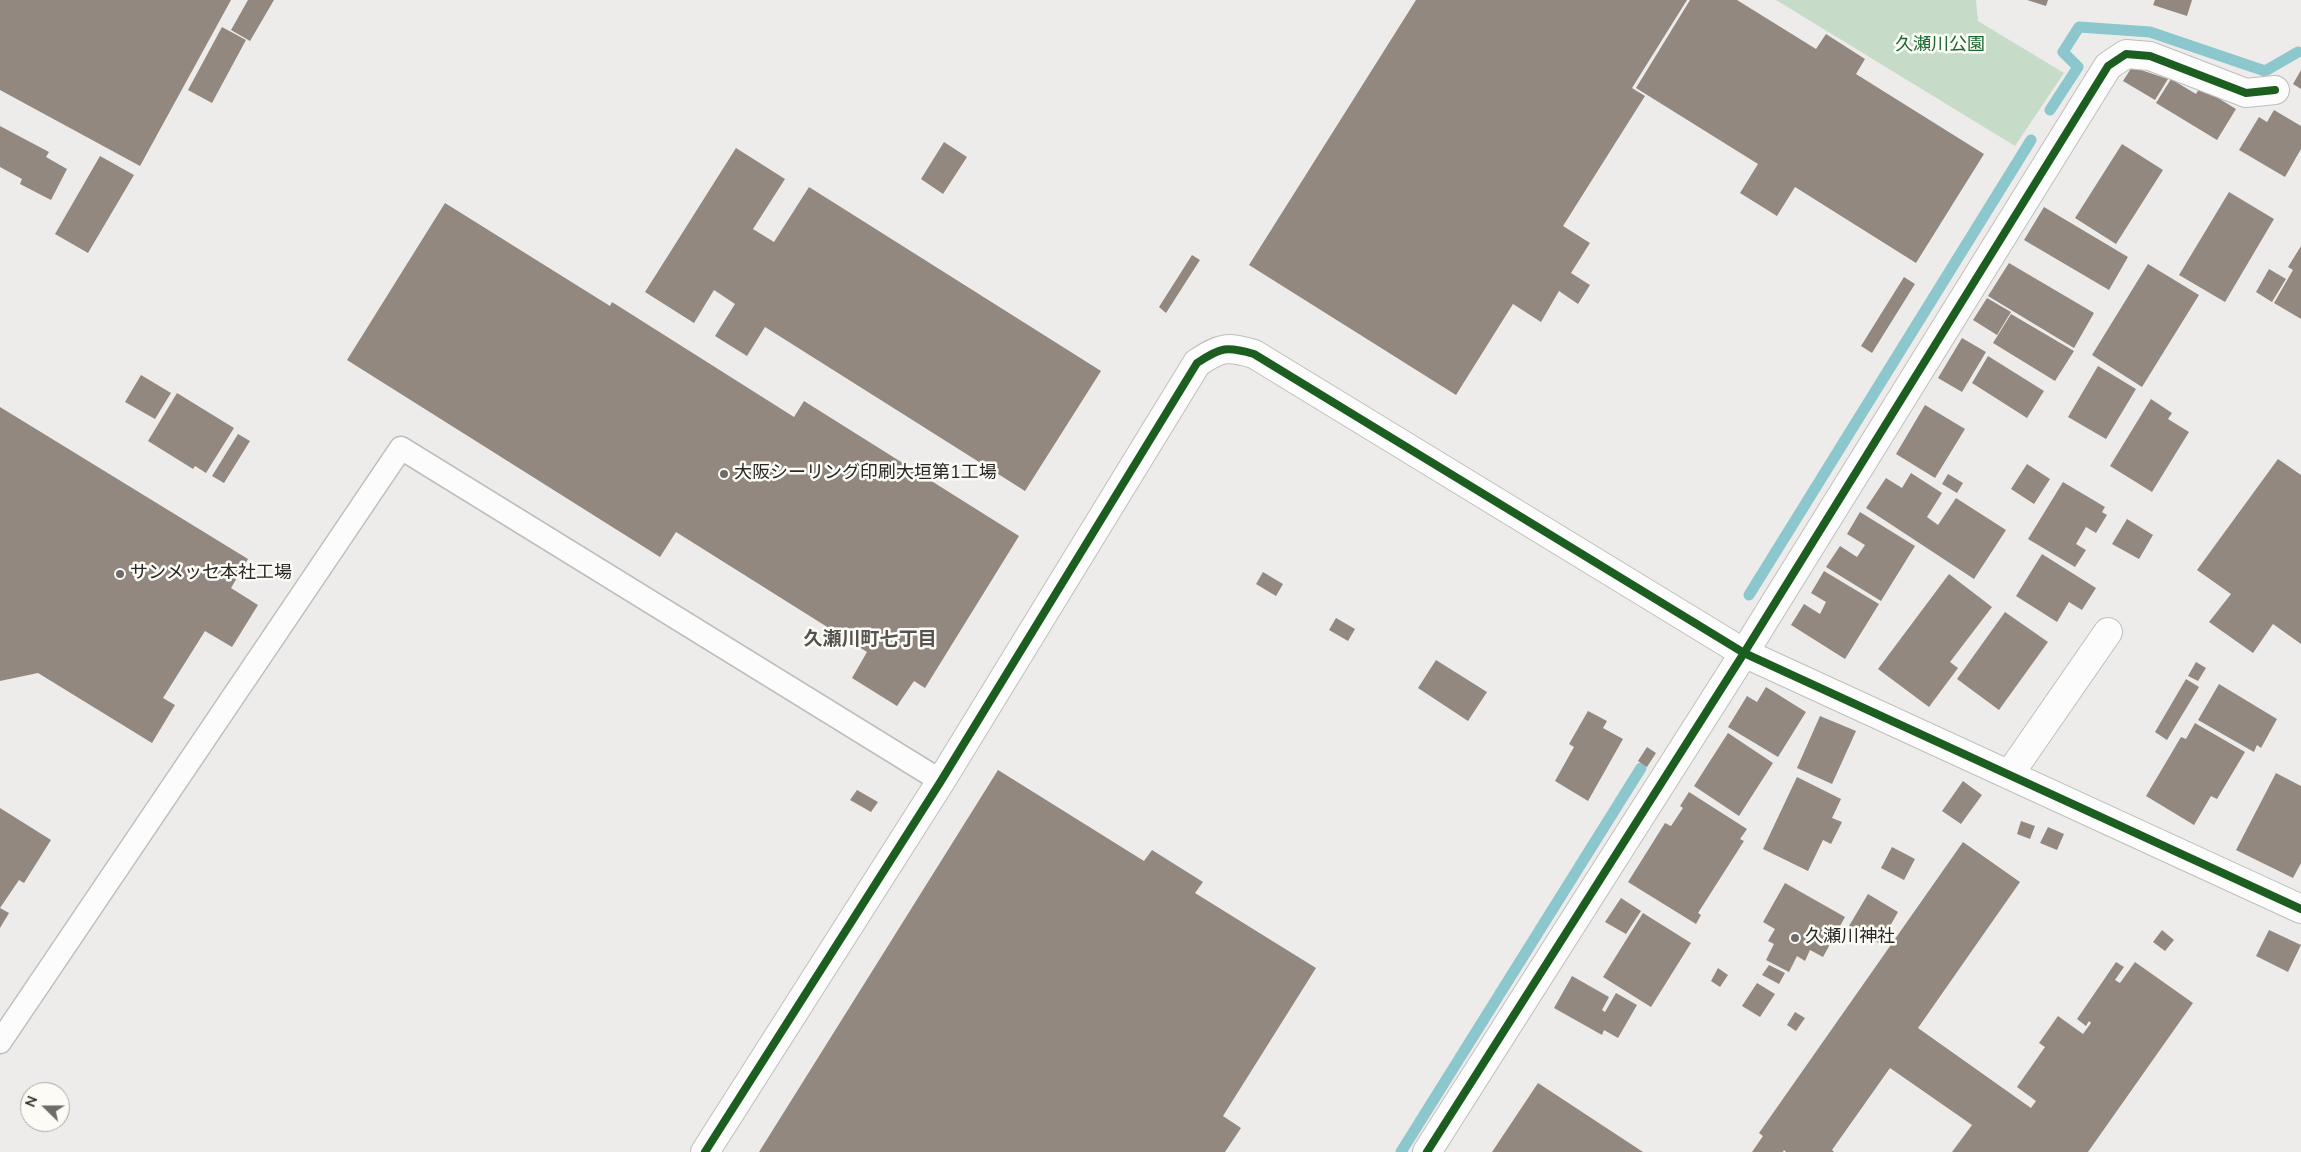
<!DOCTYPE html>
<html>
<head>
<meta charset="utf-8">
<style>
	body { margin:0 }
	#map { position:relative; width:2301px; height:1152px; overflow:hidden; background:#eeecea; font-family:"Nunito Sans",sans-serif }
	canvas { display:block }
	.north { position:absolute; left:20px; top:1082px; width:50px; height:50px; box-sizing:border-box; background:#fdfbf6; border:1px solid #a7a6a2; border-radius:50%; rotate:292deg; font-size:14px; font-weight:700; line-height:20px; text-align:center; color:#272725 }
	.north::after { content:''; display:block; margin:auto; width:18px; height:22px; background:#6d6c6a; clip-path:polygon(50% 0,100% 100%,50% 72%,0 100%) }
</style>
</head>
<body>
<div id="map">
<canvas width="2301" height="1152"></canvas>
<div class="north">N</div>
</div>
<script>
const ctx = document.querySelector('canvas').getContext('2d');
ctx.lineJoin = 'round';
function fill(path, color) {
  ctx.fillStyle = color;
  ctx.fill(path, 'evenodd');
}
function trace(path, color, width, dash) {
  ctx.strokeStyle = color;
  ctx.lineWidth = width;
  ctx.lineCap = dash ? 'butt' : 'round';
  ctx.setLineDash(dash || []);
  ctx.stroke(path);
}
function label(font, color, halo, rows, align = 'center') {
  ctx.font = font + ' "Nunito Sans","Noto Sans JP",sans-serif';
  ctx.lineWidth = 5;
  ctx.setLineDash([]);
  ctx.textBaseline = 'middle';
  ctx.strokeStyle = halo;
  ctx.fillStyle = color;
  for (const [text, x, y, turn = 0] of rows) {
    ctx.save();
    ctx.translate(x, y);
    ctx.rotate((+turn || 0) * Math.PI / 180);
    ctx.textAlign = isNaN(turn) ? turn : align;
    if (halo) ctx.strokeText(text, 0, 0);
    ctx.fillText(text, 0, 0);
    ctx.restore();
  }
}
fill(new Path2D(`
	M1776,0h200l2,21 86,52 -49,73z`), '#c6dcc8');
trace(new Path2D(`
	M2050,110l28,-43 -15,-15 16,-25 71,5 115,39 33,-19
	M1749,595l282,-455
	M1401,1152l240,-384`), '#8cc7cd', 11);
fill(new Path2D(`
	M0,0h231l-91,166 -140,-76z
	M248,0h26l-24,41 -19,-11z
	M1416,0h271l-55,88 13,8 -82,130 27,17 -19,30 19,12 -12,19 -19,-13 -18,31 -28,-18 -57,91 -207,-130z
	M1690,0h47l79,49 10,-15 39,25 -9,15 128,80 -68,109 -121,-76 -18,29 -37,-23 18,-29 -122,-76z
	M2027,0h21l-2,6z
	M2155,0h37l-5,16 -34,-11z
	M222,27l24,13 -34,63 -24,-13z
	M2132,67l36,12 -13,21 -32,-19z
	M2301,70v19l-8,-5z
	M2171,79l25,15 4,-7 36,22 -19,31 -61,-37z
	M2274,110l27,16v23l-16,28 -46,-27 20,-33 8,5z
	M0,126l49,26 -3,5 21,12 -16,31 -31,-16 2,-5 -22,-12z
	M944,142l23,15 -24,37 -22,-15z
	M2122,144l41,26 -47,74 -41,-26z
	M736,148l49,31 -32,50 21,13 35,-55 292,184 -76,120 -260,-164 -18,29 -32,-20 20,-32 -21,-14 -20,33 -49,-31z
	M100,156l34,19 -46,78 -33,-19z
	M2229,192l45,27 -49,83 -46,-27z
	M445,203l165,103 2,-4 182,115 10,-16 215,135 -94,152 -11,-7 -17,25 -45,-28 15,-26 -191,-120 -16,25 -313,-197z
	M2044,207l84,50 -19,33 -85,-50z
	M2301,246v73l-27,-16 19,-33 -5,-3z
	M1192,255l8,5 -34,53 -7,-6z
	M2009,263l85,50 -20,35 -86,-52z
	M2148,264l51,31 -57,92 -50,-32z
	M2269,269l17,10 -14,23 -16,-10z
	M1904,277l11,7 -43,69 -11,-7z
	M1987,298l24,14 -14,23 -24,-15z
	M2011,314l63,37 -19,30 -62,-38z
	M1962,338l24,14 -24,40 -24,-14z
	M1988,356l56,35 -17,27 -55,-35z
	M2098,366l38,23 -30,50 -38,-22z
	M141,375l30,18 -16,26 -30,-17z
	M177,393l57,35 -28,45 -11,-7 -2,3 -45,-28z
	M2151,399l21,14 -4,6 21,13 -37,60 -42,-26z
	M1925,405l40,24 -30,49 -39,-24z
	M0,407l248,152 -17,29 27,17 -26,42 -27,-16 -42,67 12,7 -23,38 -114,-70 -38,8z
	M238,434l12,7 -26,42 -12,-7z
	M2278,459l23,16v169l-28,-20 -20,29 -44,-31 22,-28 -34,-24z
	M2027,464l23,15 -16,25 -23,-15z
	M1911,473l31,20 -15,24 11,8 18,-27 50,32 -32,49 -108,-71 20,-30 16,10z
	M1948,474l15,9 -6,10 -15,-9z
	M2063,482l42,25 -3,5 5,3 -11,18 -10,-6 -10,17 10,6 -11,17 -47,-28z
	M1860,512l55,34 -34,55 -55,-34 14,-21 17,11 8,-12 -18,-11z
	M2127,519l26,16 -14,24 -27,-15z
	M2042,554l54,34 -14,22 -13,-8 -12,20 -41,-26z
	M1824,571l55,33 -34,55 -54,-34 13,-21 16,10 6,-12 -15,-9z
	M1263,572l20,12 -7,12 -20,-12z
	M1949,574l43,33 -42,55 8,6 -29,39 -51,-38z
	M2005,612l43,30 -49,68 -42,-31z
	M1336,618l19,11 -7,12 -19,-11z
	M1436,660l51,32 -19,29 -50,-33z
	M2196,662l10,6 -8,13 -10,-5z
	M2186,679l13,8 -32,53 -12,-8z
	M2219,684l58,35 -16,29 -4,-3 -3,7 -56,-32z
	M1766,687l40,25 -28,45 -50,-30 19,-31 10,6z
	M1588,711l19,10 -4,7 20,11 -35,62 -33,-20 19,-34 -5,-3z
	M1820,716l36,15 -24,53 -35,-16z
	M2195,723l50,29 -28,47 -6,-3 -17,29 -48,-29 35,-59 5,2z
	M1728,733l45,30 -34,53 -45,-30z
	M1647,747l9,6 -9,14 -9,-6z
	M998,770l146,91 8,-11 51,32 -8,11 121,75 -93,148 18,12 -16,24h-466z
	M2276,773l25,13v77l-8,15 -57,-28z
	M1797,777l44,22 -9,19 10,4 -11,22 -8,-4 -15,31 -45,-22z
	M1963,781l19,14 -21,29 -19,-13z
	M857,790l21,12 -7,10 -21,-12z
	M1689,792l58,37 -7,10 4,2 -46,72 3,2 -5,9 -68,-42 37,-59 6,3 12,-18 -3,-2z
	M0,808l51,32 -27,43 -5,-3 -19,28 9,5 -9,15z
	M2021,821l14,5 -5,13 -13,-5z
	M2048,827l16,7 -7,16 -17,-7z
	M1963,842l57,40 -102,146 113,80 5,-7 -19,-14 28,-40 -6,-4 19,-27 25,18 8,-11 -2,-2 -3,5 -9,-7 39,-57 8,5 -9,13 5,3 15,-21 58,41 -105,149h-136l20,-27 -82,-57 -58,82 2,2h-48l-2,-2 -1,2h-31l11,-16 -4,-3z
	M1892,847l23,12 -11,21 -23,-12z
	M1785,883l60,34 -22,40 -13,-7 -5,11 -8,-5 -8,16 -23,-12 8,-16 -6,-3 7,-12 -12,-7z
	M1868,894l30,18 -18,32 -31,-18z
	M1621,898l20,13 -15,23 -21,-12z
	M1643,913l48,30 -40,64 -48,-30z
	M2162,930l12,10 -9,11 -12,-9z
	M2269,930l32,15 -13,27 -32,-16z
	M1769,965l16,8 -6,11 -17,-9z
	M1718,968l10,7 -8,12 -9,-6z
	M1572,976l37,21 -7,13 3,2 11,-19 21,12 -19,33 -14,-8 -2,5 -48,-27z
	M1757,983l18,11 -15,23 -18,-11z
	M1795,1012l10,6 -9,13 -9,-6z
	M1538,1083l105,69h-151z`), '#928880');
const service = new Path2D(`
	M0,1042l401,-594 540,333`);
const minor = new Path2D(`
	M1744,653l557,256
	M2009,775l99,-143
	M1427,1152l317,-499 364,-587 18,-12 24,2 96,37 29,-3`);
const tertiary = new Path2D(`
	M705,1152l236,-371 256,-418c24,-16 30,-17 57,-9l490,299`);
trace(service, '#bfbebc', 25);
trace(minor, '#bfbebc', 30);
trace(tertiary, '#bfbebc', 30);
trace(service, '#fcfcfc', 22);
trace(minor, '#fcfcfc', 28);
trace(tertiary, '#fcfcfc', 28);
trace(new Path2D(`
	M705,1152l236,-371 256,-418c24,-16 30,-17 57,-9l490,299 557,256
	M1427,1152l317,-499 364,-587 18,-12 24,2 96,37 29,-3`), '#1b5e20', 8);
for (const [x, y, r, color] of [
	[724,474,5,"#6d6c6a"],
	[120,574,5,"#6d6c6a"],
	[1795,938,5,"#6d6c6a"]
]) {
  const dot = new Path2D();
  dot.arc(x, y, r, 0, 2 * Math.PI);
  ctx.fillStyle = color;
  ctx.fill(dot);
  trace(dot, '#fdfbf6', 2);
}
label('18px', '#1a6831', '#fdfbf6', [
	["久瀬川公園",1940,46]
]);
label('18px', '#272725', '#fdfbf6', [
	["大阪シーリング印刷大垣第1工場",734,474],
	["サンメッセ本社工場",130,574],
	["久瀬川神社",1805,938]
], 'left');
label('bold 19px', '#55534f', '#fdfbf6', [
	["久瀬川町七丁目",870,640]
]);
</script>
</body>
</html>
